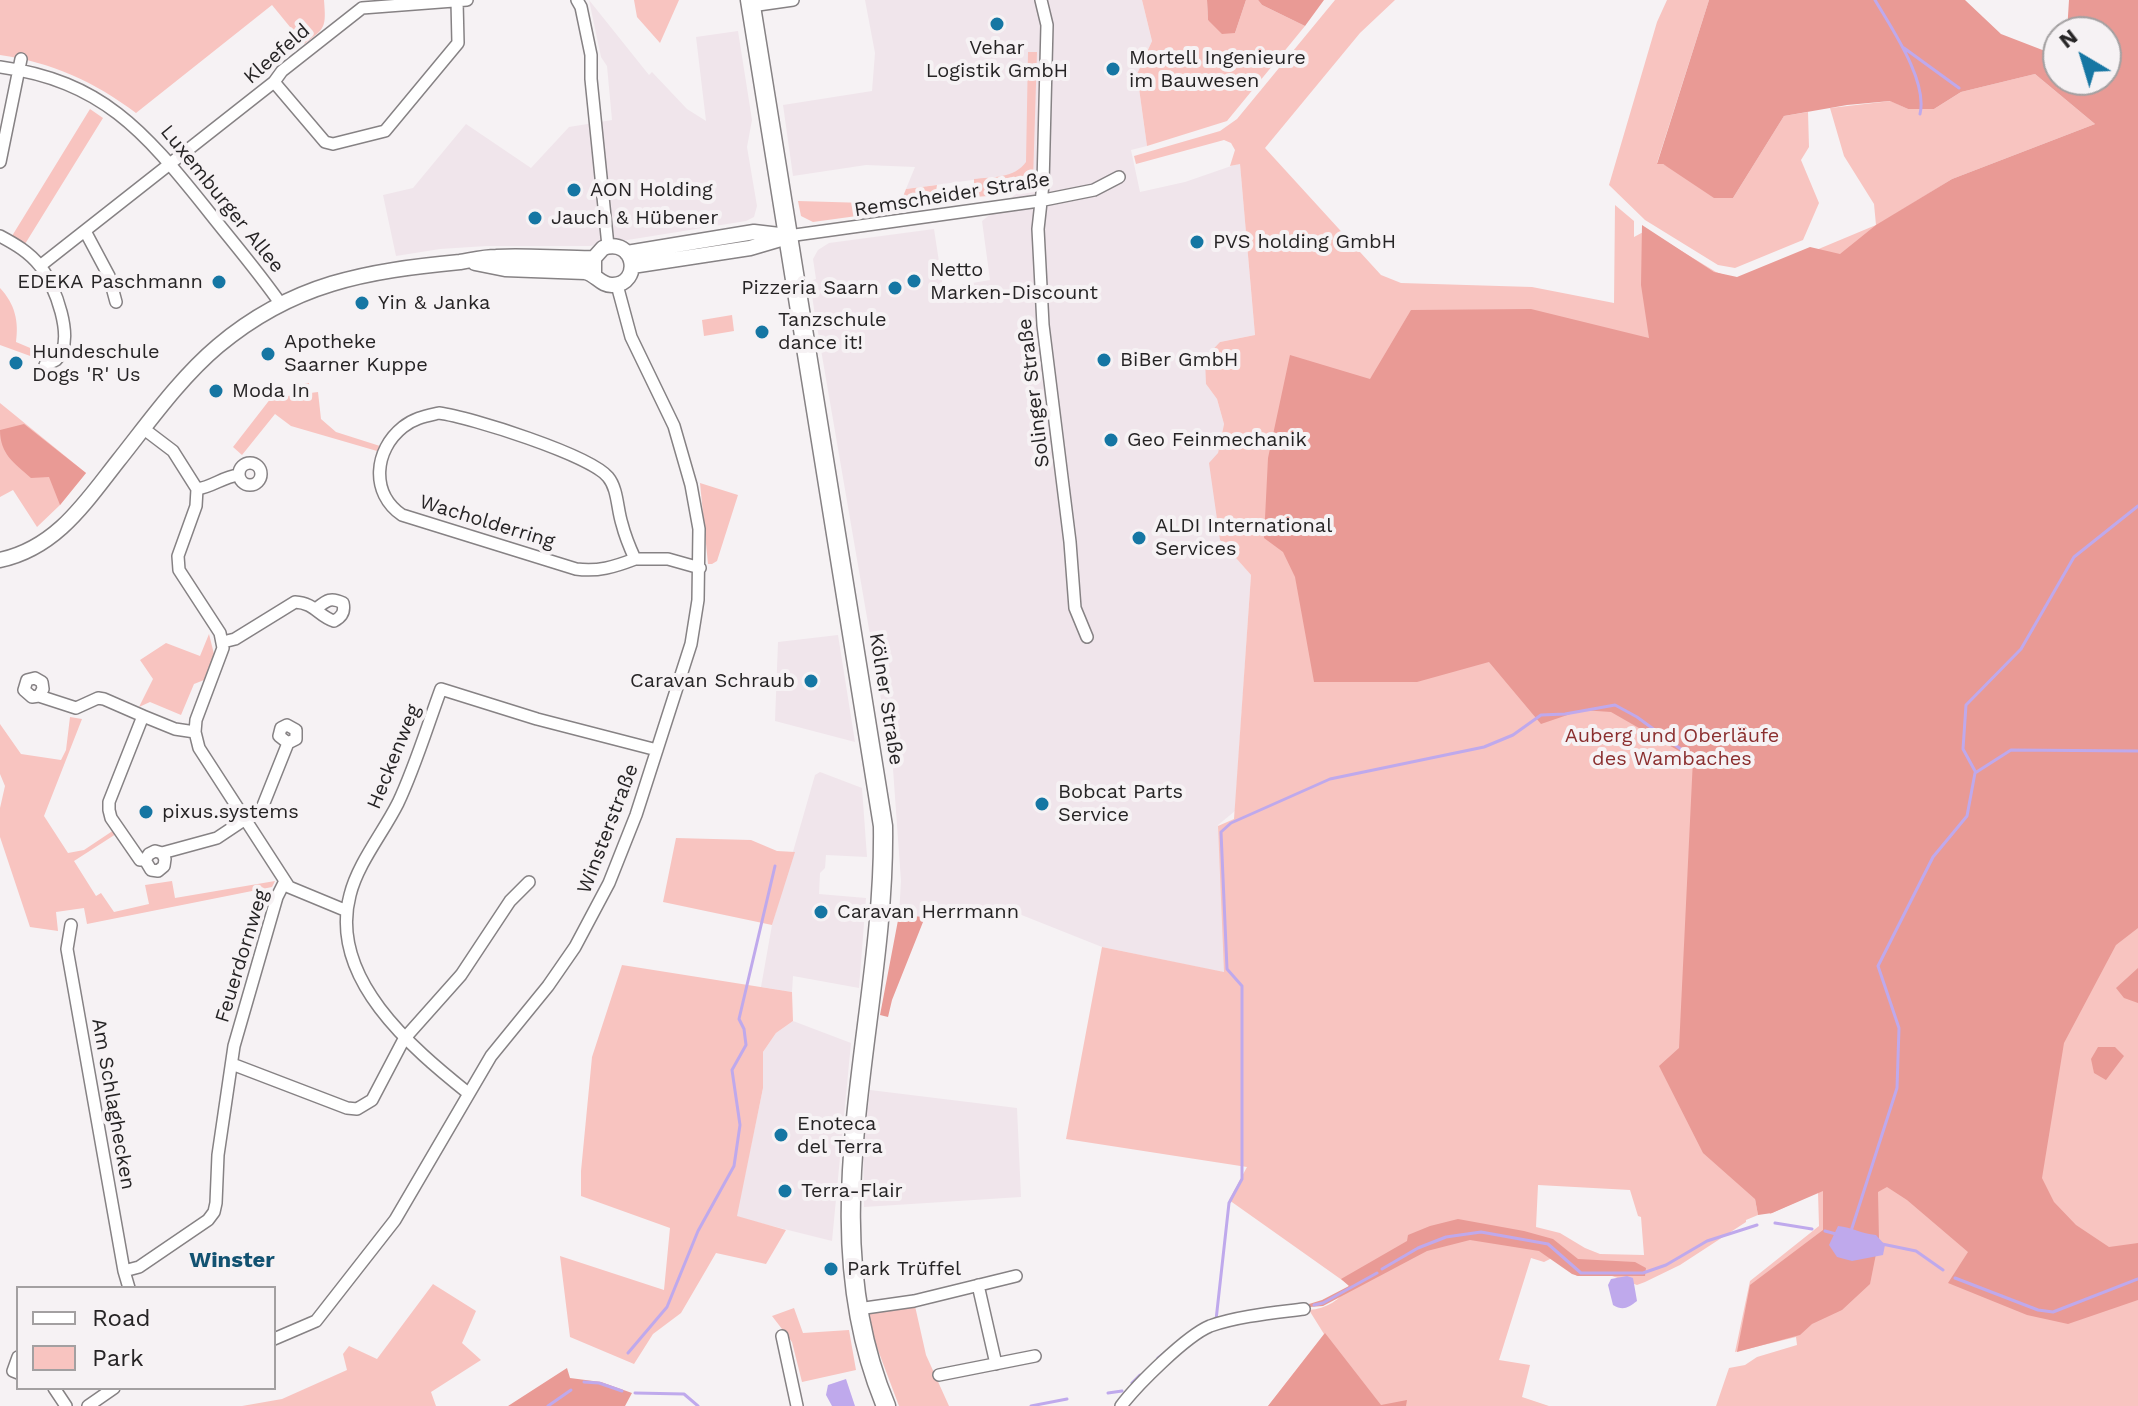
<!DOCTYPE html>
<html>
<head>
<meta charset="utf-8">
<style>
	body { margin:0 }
	#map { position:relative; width:2138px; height:1406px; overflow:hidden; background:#f6f2f4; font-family:"Work Sans",sans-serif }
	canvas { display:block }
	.legend { position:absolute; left:16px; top:1286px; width:260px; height:104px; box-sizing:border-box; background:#f6f2f4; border:2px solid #a3a0a1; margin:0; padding:10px 14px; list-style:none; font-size:24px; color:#262425 }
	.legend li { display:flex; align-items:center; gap:16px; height:40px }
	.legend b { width:40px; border:2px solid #a3a0a1 }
	.north { position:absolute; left:2042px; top:16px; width:80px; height:80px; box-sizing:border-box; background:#f6f2f4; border:2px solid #a3a0a1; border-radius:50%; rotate:322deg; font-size:22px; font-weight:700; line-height:32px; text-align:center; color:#262425 }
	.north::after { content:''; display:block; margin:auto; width:28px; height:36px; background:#1576a3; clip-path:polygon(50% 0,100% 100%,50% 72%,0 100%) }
</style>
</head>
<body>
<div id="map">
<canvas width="2138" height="1406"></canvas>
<ul class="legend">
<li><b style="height:10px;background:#fff"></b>Road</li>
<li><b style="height:22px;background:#f8c4c0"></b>Park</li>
</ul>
<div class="north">N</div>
</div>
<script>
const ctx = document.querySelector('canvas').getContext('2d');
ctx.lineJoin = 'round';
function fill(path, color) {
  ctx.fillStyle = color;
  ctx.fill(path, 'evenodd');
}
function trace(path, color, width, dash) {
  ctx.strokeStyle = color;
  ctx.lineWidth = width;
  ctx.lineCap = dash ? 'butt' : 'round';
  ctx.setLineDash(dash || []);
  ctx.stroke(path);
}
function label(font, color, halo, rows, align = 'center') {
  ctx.font = font + ' "Work Sans",sans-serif';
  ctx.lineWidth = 8;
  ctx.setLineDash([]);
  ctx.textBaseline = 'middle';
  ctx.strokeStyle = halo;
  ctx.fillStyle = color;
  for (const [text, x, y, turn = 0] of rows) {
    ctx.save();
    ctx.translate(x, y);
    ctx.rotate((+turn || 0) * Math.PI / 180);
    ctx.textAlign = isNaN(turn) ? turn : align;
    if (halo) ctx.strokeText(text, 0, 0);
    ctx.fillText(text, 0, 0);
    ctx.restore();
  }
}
fill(new Path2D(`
	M589,0l60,75 3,-3 35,37 19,12 -10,-84 42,-6 14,89 -5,27 10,59 -3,11 -8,4 -156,25h-103l-47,3 -44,7 -13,-61 30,-7 53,-64 65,44 38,-41 43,-7 -5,-54 -6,-9z
	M865,0h277l10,41 -15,33 10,72 -16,4 9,42 45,-10 55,-19 15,172 -35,7 -14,42 11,15 7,25 -6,29 2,87 31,35 -16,236 -17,14 8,148 -124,-26 -93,-37 -84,7 -26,-2 2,-34 -8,-112 -79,-460 -4,-28 6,-2 -3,-20 5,-9 11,-7 105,-14 9,59 47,-8 -8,-59 34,-27 1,-20 -111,15 9,-22 -49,-2 -73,11 -10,-71 89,-14 3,-38z
	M838,635l17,107 -80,-21 3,-79z
	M820,772l42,16 5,69 -41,-2 -1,13 -5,5 -1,21 47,4 -7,90 -66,-12 -1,16 -31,-5 11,-62 43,-150z
	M793,1021l58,22 -19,198 -96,-24 27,-129v-36l13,-19z
	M870,1090l147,18 4,89 -157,10 -1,-60z`), '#f0e5eb');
fill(new Path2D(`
	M0,0h324c2,27 2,28 -20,44l-32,-39 -136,108c-41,-31 -85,-51 -136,-58z
	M634,0h45l-19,43 -23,-26z
	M1142,0h65l1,20 27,13 11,-33h12l4,5 43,21 -78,95 -80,25 -10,-72 15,-33z
	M1335,0h60l-35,33 -95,115 116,127 20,8 131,4 82,16 1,-98 19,16v16l13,-7 69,42 26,9 134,-56 -2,-21 -30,-48 -14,-48 61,-7 17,8h26l27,-17 74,-18 60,50 -143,55 -68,42 254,-50v1235h-422l13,-38 16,-3 12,-8 40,-12 -1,-8 -61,15 15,-71 69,-55 -1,-34 -48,22 -13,-48 -2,33 3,16 -12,5v2l-66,43 -35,17 -8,3 -25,-9h-35l-23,-19 -10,5 -13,-4 -32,102 31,5 -8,32 27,9h-281l56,-72 -15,-24c17,-1 32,-10 40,-25l-120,-85 18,-33 -181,-28 36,-192 122,25 -6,-146 16,-7 17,-244 -31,-35 -11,-77 9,-10 6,-29 -7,-25 -11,-15 -1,-26 15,-16 35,-7 -15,-171 -10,2 5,-16 -4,-7 -7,-3 -88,24 -2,-8 86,-25 17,-12zM1538,1185l92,5 8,26 3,1 3,38 -44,-1 -15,-6 -25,-15 -24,-6z
	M1667,0h42l-52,163 6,1 70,34 51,-82 24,-4 1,35 -8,13 18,43 -16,37 -68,28 -17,-3 -73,-45 -36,-35 48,-163z
	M1028,52h9l-4,128c-11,17 -40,15 -59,17v-18c18,-2 41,-1 52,-17z
	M90,109l13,9 -78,126 -13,-8z
	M937,185l-2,12 -5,9 -117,16 -12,-6 -3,-15 102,3 6,-15z
	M0,288c15,16 19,33 16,54l19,8 -2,7 -33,-12z
	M732,315l2,16 -30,5 -2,-16z
	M305,383h4l1,10 8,-1 3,27 15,13 44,14 -3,5 -86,-25 -16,-12 -33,41 -9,-8 38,-49 24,-3z
	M0,403l86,70 -26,32 -23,22 -24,-37 -13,7z
	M700,483l38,12 -21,66 -5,3h-4z
	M209,634l5,20 -10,26 -10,4 -13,31 -31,-13 -11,5 14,-28 -13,-19 26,-17 34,13z
	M70,717l12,2 -38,97 24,37 16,-3 30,-20 2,4 -42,27 22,35 5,-3 13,19 35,-8 -4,-19 27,-4 3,17 100,-17 -3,6 -185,37 -3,-16 -28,4 2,19 -28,-4 -30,-90v-29l5,-22 -5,-12v-50l21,30 40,6 5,-10z
	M676,838l75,2 26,11 18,1 -23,73 -109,-23z
	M622,965l170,27 1,29 -17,12 -13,19v36l-26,128 49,14 -20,34 -50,-11 -35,60 -28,21 -19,30 -64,-27 -10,-81 104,34 6,-62 -89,-32v-25l11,-114z
	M433,1284l43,27 -14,32 19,17 -50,32 5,14h-194l40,-7 65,-29 -4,-16 6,-8 28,13z
	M915,1306l11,49 23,51h-50l-24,-64 -7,-28z
	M794,1308l9,25 46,-3 7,40 -54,12 -10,-40 -20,-26z`), '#f8c4c0');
fill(new Path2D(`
	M1207,0h39l-11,33 -13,1 -14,-14z
	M1258,0h66l-19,26 -43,-21z
	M1709,0h256l36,34 57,22v24h48v-48h-39l2,-32h69v928l-22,17 -52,98 -22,135 12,24 22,23 33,22 29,-4v57l-70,24 -41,-9 -79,-32 20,-31 -61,-52 -20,-13 -9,5 1,47 -9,45 -28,26 -30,14 -12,11 -63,17 13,-67 73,-55v-39l-51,22 -14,2 -3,-16 -52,-46 -44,-87 20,-18 14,-289 -82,-47 -29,-2 -41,14 -52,-62 -72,20h-103l-19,-105 -12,-25 -19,-14 4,-80 22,-103 80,24 41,-69 120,-1 118,29 -8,-53 1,-60 72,47 23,5 73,-30 30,7 36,-29 76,-46 143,-55 -60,-50 -74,18 -27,17h-26l-18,-8 -43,4 -63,11 -51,82h-19l-51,-34h-6z
	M24,424l62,49 -26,32 -11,-28 -18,1c-17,-15 -31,-24 -31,-48z
	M899,915l26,2 -33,83 -4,17 -8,-2z
	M2138,968v35l-14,-5 -8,-10z
	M2098,1047h17l9,9 -18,24 -12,-7 -3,-14z
	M1458,1219l66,12 29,8 25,20 57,3 11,6 -1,8h-67l-6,-2 -33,-23 -69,-11 -43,11 -104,55 -14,1v-3l13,-4 27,-14 -8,-7 66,-38 1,-6 22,-9z
	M1325,1333l56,72 26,-5 -1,6h-138z
	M567,1368l3,10 31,4 31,11 -7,13h-117z`), '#e99a95');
fill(new Path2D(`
	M1838,1226c14,1 23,8 38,9l9,10 -2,10 -31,6 -15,-4 -8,-12z
	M1627,1276l6,2 4,23c-9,7 -14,10 -24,4l-5,-20 3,-6z
	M846,1379l9,27h-23l-6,-11 2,-10z`), '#bfa9ec');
trace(new Path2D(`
	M1875,0c17,29 53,81 45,114
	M1904,48l55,40
	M1975,771l-12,-22 3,-44 55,-56 53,-92 64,-51
	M1775,1223l37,6
	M1825,1231l11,3
	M1851,1231l46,-143 2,-60 -21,-62 55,-109 34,-41 8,-43 36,-23 127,1
	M1882,1244l34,7 27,19
	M1382,1269l36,-21 28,-11 35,-5 67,12 33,29h62l23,-8 41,-24 50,-16
	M1955,1278l83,32 15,2 85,-33
	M1314,1305l9,-2 54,-30
	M1216,1320l13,-117 13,-24v-193l-15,-17 -6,-137 10,-9 99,-44 154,-32 29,-12 28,-20 24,-1 50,-9 22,12 45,33
	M628,1353l39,-46 31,-76 36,-65 6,-41 -8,-55 14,-25 -2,-16 -5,-10 36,-153
	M1158,1358l8,-6
	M584,1382l15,1 23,8
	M1132,1383l8,-8
	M635,1393l49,1 14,12
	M1108,1393l14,-2
	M548,1406l23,-16
	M1031,1406l36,-7`), '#bfa9ec', 3);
const minor = new Path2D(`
	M577,0l4,7 10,48v24l17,167
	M1041,0l6,25 -4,159 -5,45 5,96 27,217 5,66 12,29
	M751,6l42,-6
	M0,67c102,14 144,64 205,140 25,32 52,63 75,96
	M274,82l51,60 8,2 52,-13 73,-88 -1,-42
	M0,162l21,-103
	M85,231l24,45 7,26
	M0,236c15,8 29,16 40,30 14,17 37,75 16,94 -3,2 -8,3 -11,5
	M788,236l251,-35 55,-11 25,-13
	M40,266l234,-184 8,-11 80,-63 105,-8
	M439,413c31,4 151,42 169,64 10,12 9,32 14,47 3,12 8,24 13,35 -21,8 -37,13 -59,10l-174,-54c-32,-22 -28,-65 1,-88 11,-9 23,-11 36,-14z
	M144,429l29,22 24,38 -1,17 -18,50 1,14 41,63 3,15 -27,72 -1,12 4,16 90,139 58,24
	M239 474a11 11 0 1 1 22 0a11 11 0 1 1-22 0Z
	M197,489c15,-2 26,-12 41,-14
	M635,559h33l32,9
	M223,642l12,-3 60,-37c20,1 23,14 39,19 8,-4 11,-9 9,-18 -12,-6 -16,-3 -26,5
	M39,696l4,-7 -1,-7 -7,-4 -8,2 -3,10 8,7 7,-1 37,12 22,-10 6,1 39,17
	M162,853l3,6 -1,7 -6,5 -7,-1 -6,-10 4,-6 6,-3 7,2 55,-15 45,-30 26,-65 8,-4v-9l-9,-5 -6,3 -2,8 9,7
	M145,860h-5l-29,-42 -2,-8v-8l34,-86 32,13 20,3
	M71,925l-4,24 57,322 5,17
	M232,1064l115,44 10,1 15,-9 32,-61 57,-64 49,-74 19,-19
	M468,1093c-56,-45 -140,-115 -118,-198 8,-32 33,-62 48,-92 17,-36 29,-76 43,-114l96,30 120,31
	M124,1271l15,-4 69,-47 6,-8 2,-9 2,-48 16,-109 43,-149 8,-16
	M978,1285l18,79
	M858,1309l56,-8 102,-25
	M782,1336l15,70
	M274,1339l42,-18 79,-101 96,-164 57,-70 27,-39 34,-64 27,-68 55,-171 7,-44 1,-71 -8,-44 -17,-59 -43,-89 -14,-52
	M18,1357l-5,14 5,2
	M939,1375l96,-19
	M54,1388l12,18
	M88,1406l26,-18
	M1121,1406c16,-21 65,-70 89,-80 29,-10 63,-13 94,-17`);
const tertiary = new Path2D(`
	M627,253l127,-21 34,4
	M475,263l30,6 80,3c11,2 16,14 28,13 29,-1 23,-48 -10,-37l-9,10v16
	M632,266l118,-18 34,-10
	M0,560c56,-12 85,-57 118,-99 31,-39 62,-83 100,-115 75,-63 148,-75 242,-84 12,-2 24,-5 36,-5 33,-2 65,2 98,1`);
const primary = new Path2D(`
	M750,0l133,826c3,193 -76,393 3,580`);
trace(minor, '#868284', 14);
trace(tertiary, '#868284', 17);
trace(primary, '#868284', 21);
trace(minor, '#fff', 11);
trace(tertiary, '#fff', 14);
trace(primary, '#fff', 18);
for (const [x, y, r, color] of [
	[997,24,8,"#1576a3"],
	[1113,69,8,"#1576a3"],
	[574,190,8,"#1576a3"],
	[535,218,8,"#1576a3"],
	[1197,242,8,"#1576a3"],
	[914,281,8,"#1576a3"],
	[219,282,8,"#1576a3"],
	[895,288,8,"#1576a3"],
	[362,303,8,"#1576a3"],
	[762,332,8,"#1576a3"],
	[268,354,8,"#1576a3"],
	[1104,360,8,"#1576a3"],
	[16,363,8,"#1576a3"],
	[216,391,8,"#1576a3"],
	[1111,440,8,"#1576a3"],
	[1139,538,8,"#1576a3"],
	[811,681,8,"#1576a3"],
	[1042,804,8,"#1576a3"],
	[146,812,8,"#1576a3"],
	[821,912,8,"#1576a3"],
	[781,1135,8,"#1576a3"],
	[785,1191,8,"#1576a3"],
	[831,1269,8,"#1576a3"]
]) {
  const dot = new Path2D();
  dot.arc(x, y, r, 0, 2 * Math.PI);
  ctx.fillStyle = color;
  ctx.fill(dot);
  trace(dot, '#f6f2f4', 3);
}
label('20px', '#262425', '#f6f2f4', [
	["Vehar",997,48,"center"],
	["Logistik GmbH",997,71,"center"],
	["Mortell Ingenieure",1129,58],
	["im Bauwesen",1129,81],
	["AON Holding",590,190],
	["Jauch & Hübener",551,218],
	["PVS holding GmbH",1213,242],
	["Netto",930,270],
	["Marken-Discount",930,293],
	["EDEKA Paschmann",203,282,"right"],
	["Pizzeria Saarn",879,288,"right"],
	["Yin & Janka",378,303],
	["Tanzschule",778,320],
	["dance it!",778,343],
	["Apotheke",284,342],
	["Saarner Kuppe",284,365],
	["Hundeschule",32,352],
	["Dogs 'R' Us",32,375],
	["BiBer GmbH",1120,360],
	["Moda In",232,391],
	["Geo Feinmechanik",1127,440],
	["ALDI International",1155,526],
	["Services",1155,549],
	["Caravan Schraub",795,681,"right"],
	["Bobcat Parts",1058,792],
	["Service",1058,815],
	["pixus.systems",162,812],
	["Caravan Herrmann",837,912],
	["Enoteca",797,1124],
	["del Terra",797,1147],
	["Terra-Flair",801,1191],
	["Park Trüffel",847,1269]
], 'left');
label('20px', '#262425', '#f6f2f4', [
	["Kleefeld",277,54,-41],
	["Remscheider Straße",952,195,-9],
	["Luxemburger Allee",222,199,51],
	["Solinger Straße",1034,393,-97],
	["Wacholderring",487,522,17],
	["Kölner Straße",886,699,81],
	["Heckenweg",394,757,-68],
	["Winsterstraße",608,829,-69],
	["Feuerdornweg",242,956,-73],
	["Am Schlaghecken",113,1104,80]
]);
label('20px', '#8b2f2f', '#f6f2f4', [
	["Auberg und Oberläufe",1672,736],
	["des Wambaches",1672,759]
]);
label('bold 22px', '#125271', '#f6f2f4', [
	["Winster",232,1261]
]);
</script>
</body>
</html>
